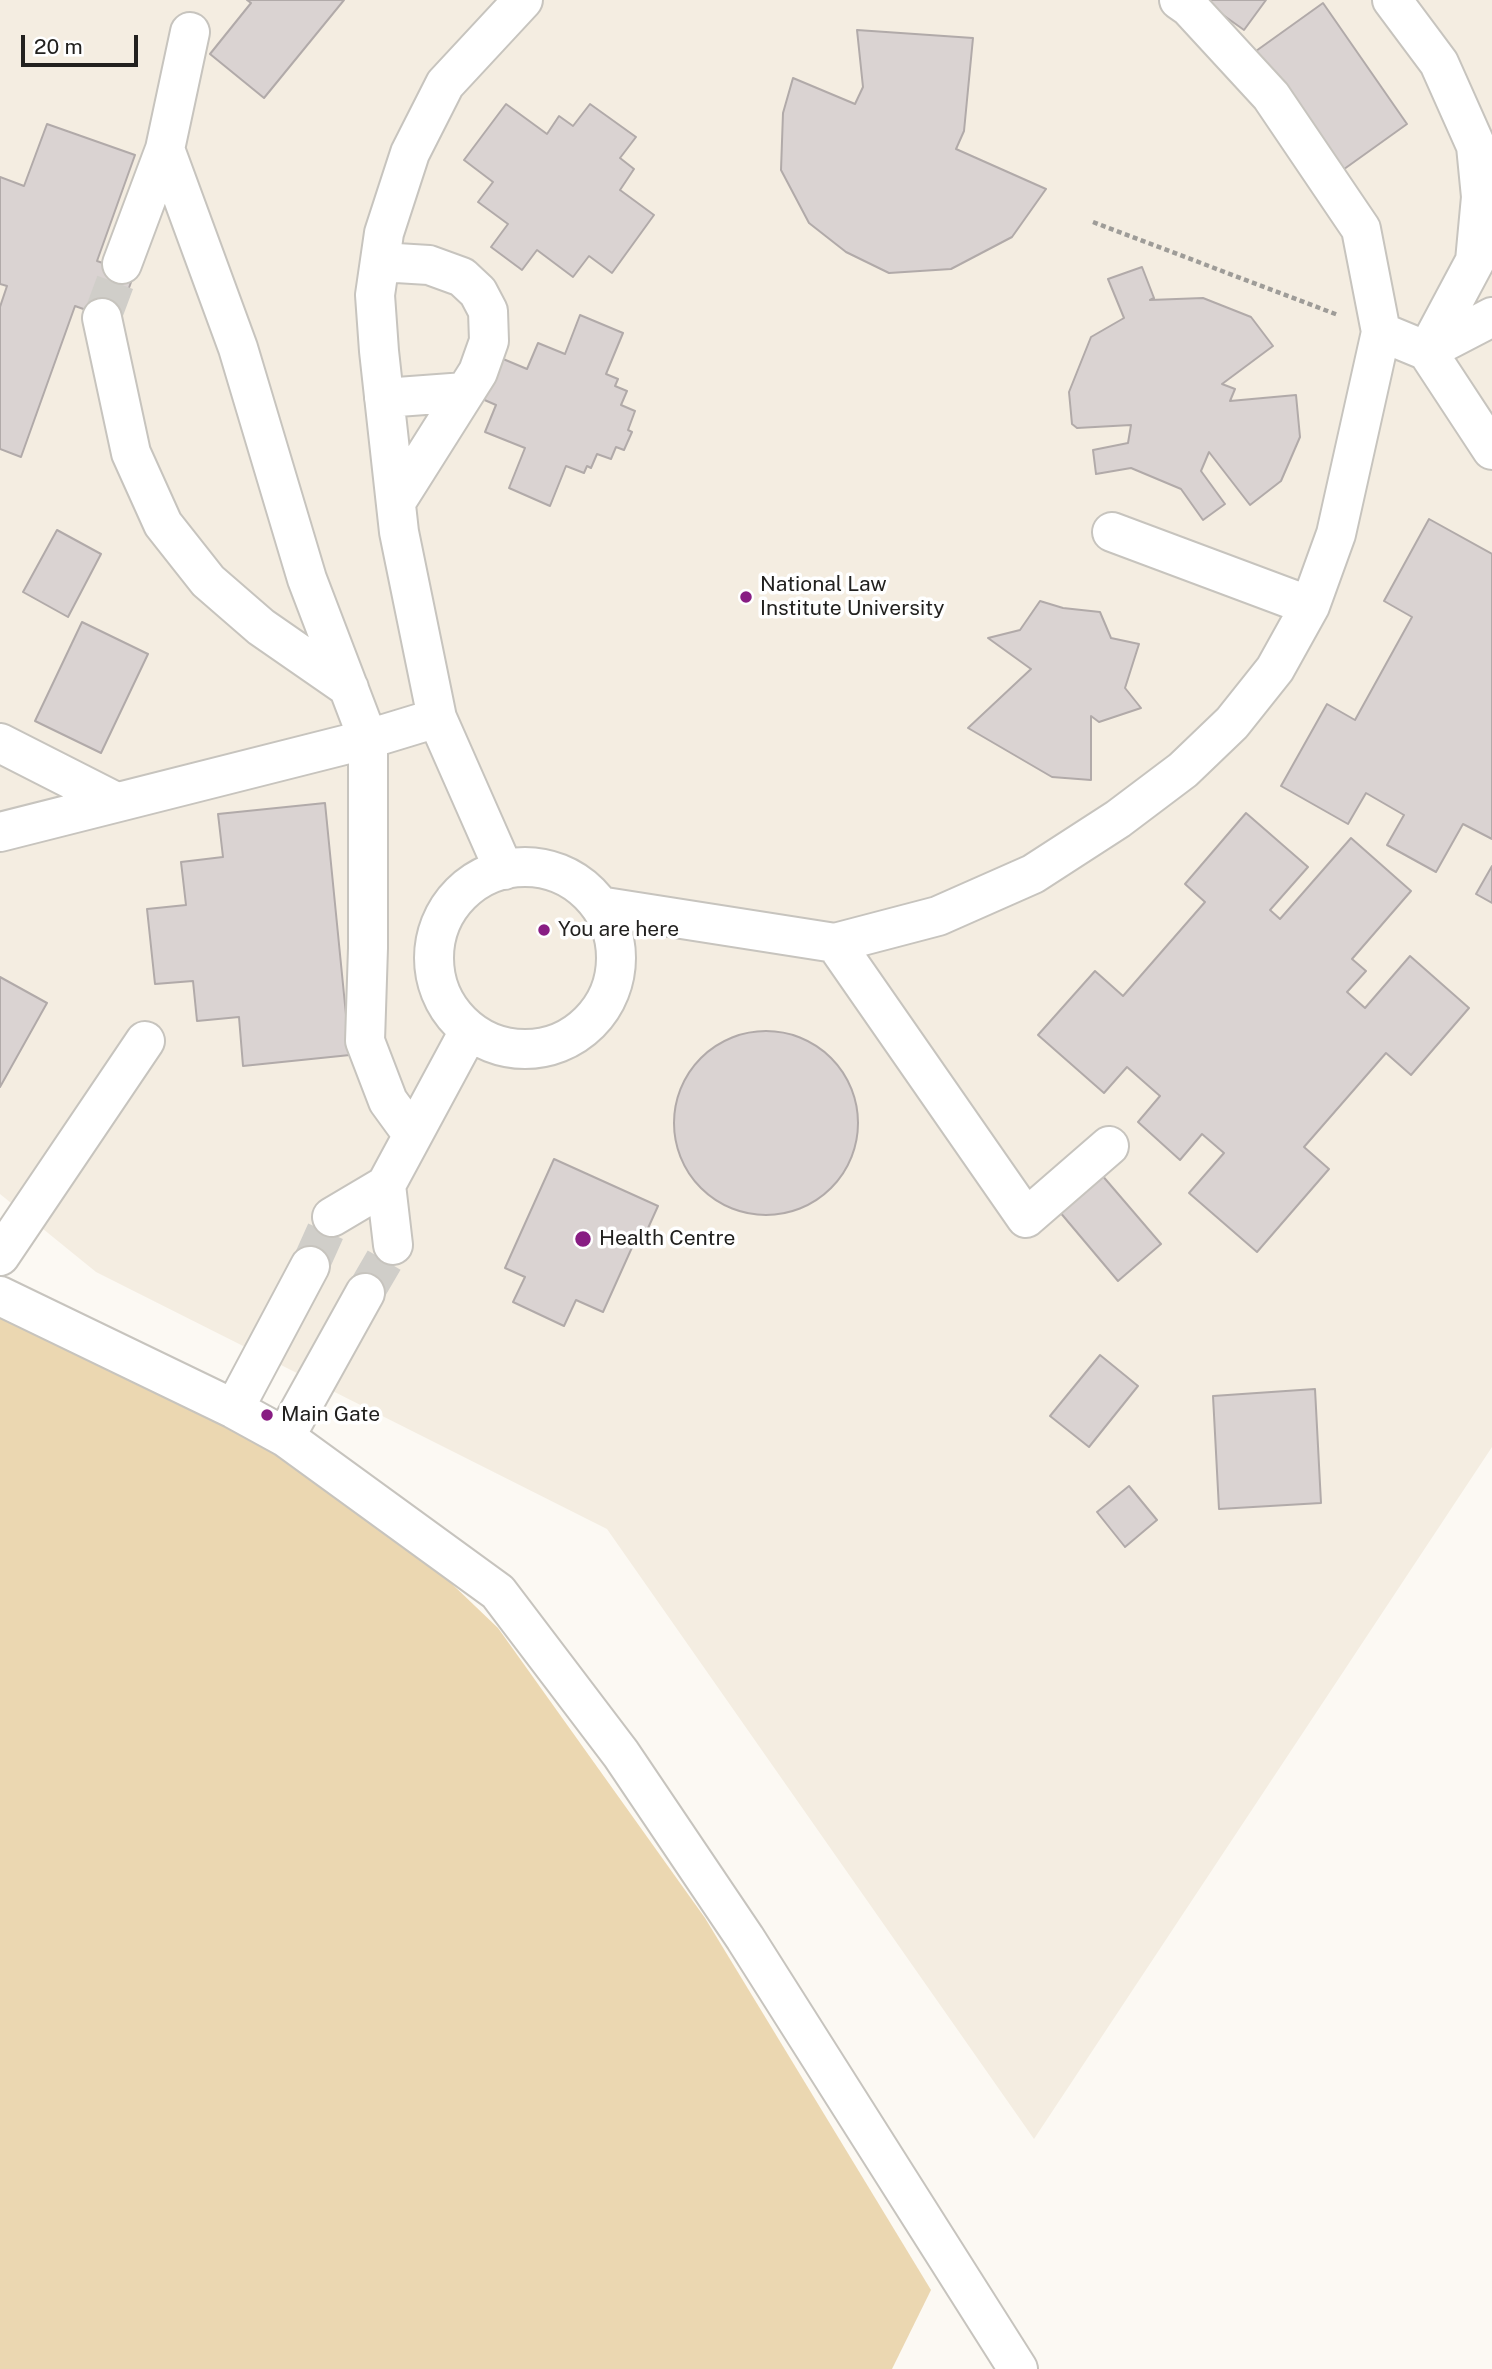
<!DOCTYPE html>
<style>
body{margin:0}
#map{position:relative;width:1492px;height:2369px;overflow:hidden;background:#fcf9f3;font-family:"Public Sans",sans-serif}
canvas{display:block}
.scale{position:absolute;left:21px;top:35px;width:117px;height:32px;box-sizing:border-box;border:4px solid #22211f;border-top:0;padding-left:9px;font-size:21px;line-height:24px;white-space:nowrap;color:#22211f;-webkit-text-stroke:5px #fff;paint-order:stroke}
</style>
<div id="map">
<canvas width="1492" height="2369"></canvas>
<div class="scale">20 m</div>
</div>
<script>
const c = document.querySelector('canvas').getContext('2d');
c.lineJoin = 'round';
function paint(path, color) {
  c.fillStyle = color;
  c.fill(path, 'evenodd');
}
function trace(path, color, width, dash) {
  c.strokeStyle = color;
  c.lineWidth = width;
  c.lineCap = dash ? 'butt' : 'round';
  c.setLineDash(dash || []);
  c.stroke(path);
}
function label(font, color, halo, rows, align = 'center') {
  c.font = font + ' "Public Sans",sans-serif';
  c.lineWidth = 7;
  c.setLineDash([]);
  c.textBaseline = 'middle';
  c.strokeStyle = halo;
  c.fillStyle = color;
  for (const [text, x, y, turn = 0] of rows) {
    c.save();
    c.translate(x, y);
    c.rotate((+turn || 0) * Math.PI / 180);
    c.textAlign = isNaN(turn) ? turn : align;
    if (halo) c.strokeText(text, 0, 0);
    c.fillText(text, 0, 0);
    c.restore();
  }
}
const built = new Path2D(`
 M0 0H1492V1447L1034 2139 607 1529 96 1272 0 1194Z`);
const green = new Path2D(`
 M0 1295 313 1451 498 1628 705 1918 931 2290 892 2369H0Z`);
const building = new Path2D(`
 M247 0H344L264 98 210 54 251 3Z
 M1202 0H1266L1244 30Z
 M1323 3 1407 124 1340 172 1256 51Z
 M857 30 973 38 964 131 956 149 1046 189 1012 237 951 269 889 273 846 252 809 223 781 170 783 113 793 78 855 104 863 87Z
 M506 104 547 134 559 116 573 126 590 104 636 137 620 158 634 169 620 190 654 215 612 273 589 256 573 277 537 250 522 270 491 247 508 224 478 202 493 182 464 160Z
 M47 124 135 155 97 261 134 274 117 321 75 306 21 457 0 449V307L7 286 0 284V177L24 186Z
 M1142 267 1154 298 1150 300 1203 298 1251 317 1273 346 1222 384 1235 389 1230 401 1296 395 1300 437 1281 481 1250 505 1209 452 1201 471 1225 504 1203 520 1181 489 1131 468 1096 474 1093 450 1128 443 1131 425 1077 428 1072 424 1069 392 1091 337 1124 318 1108 279Z
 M580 315 623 333 606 374 618 379 615 386 627 391 621 405 635 411 628 430 632 432 624 450 616 447 611 459 597 454 591 468 587 466 584 473 566 466 550 506 509 488 525 448 485 432 496 405 480 398 496 356 527 369 538 343 565 354Z
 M1429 519 1492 554V839L1463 824 1436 872 1387 845 1404 815 1366 793 1348 824 1281 786 1327 704 1355 720 1412 617 1384 601Z
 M57 530 101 554 68 617 23 592Z
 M1040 601 1063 608 1100 612 1111 638 1139 644 1125 688 1141 708 1099 722 1091 716V780L1052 777 968 728 1031 669 988 638 1020 630Z
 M82 622 148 654 101 753 35 721Z
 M325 803 350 1055 243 1066 239 1017 197 1021 193 981 155 984 147 909 186 905 181 862 223 857 218 814Z
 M1246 813 1308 867 1270 910 1280 919 1351 838 1411 891 1352 959 1366 971 1347 992 1365 1008 1410 956 1469 1008 1411 1075 1386 1053 1304 1147 1329 1169 1257 1252 1189 1193 1224 1153 1202 1134 1180 1160 1138 1122 1160 1096 1127 1067 1104 1093 1038 1035 1095 971 1123 996 1205 902 1185 884Z
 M1492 866V903L1476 894Z
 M0 977 47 1003 0 1087Z
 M674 1123a92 92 0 1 1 184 0a92 92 0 1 1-184 0Z
 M554 1159 658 1206 640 1246 634 1243 603 1312 576 1300 564 1326 513 1302 525 1277 505 1268Z
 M1101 1174 1161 1244 1118 1281 1059 1211Z
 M1100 1355 1138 1386 1089 1447 1050 1416Z
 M1315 1389 1321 1503 1219 1509 1213 1396Z
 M1129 1486 1157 1520 1125 1547 1097 1512Z`);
const minorTunnel = new Path2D(`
 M102 318 122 264
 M310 1266 332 1217
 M365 1293 393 1245`);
const path = new Path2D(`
 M1093 222 1338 315`);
const minor = new Path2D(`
 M190 32 165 149 238 348 307 579 368 739V948L365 1041 388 1101 412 1134
 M380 262 429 265 462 277 478 292 488 311 489 341 478 372 396 502
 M122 264 165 149
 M1492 317 1427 351 1492 450
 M102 318 131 453 163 524 208 581 261 627 349 688
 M1381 332 1427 351 1475 261 1481 197 1476 146 1439 63 1392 0
 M384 398 465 392
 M1112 532 1310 606
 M0 743 116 802
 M0 832 368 739 437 718
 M434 958a91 91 0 1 1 182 0a91 91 0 1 1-182 0Z
 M504 870 437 718 399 532 379 351 375 295 384 233 410 153 445 84 523 0
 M605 907 835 943 938 916 1033 874 1118 819 1183 770 1232 723 1275 669 1310 606 1336 534 1381 332 1361 229 1271 96 1189 7 1179 0
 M835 943 1026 1218 1109 1146
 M386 1185 393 1245
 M332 1217 386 1185 469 1031
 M0 1256 145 1041
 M0 1296 234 1409 285 1437 498 1592 621 1754 745 1938 1018 2369
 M234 1409 310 1266
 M285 1437 365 1293`);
const markers = [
 [746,597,7,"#881d83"],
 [544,930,7,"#881d83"],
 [583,1239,9,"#881d83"],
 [267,1415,7,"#881d83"]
];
const poiNames = [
 ["National Law",760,585],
 ["Institute University",760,609],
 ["You are here",558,930],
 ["Health Centre",599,1239],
 ["Main Gate",281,1415]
];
paint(built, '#f4ede1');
paint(green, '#ebd7b1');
paint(building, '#dad3d2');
trace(building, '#b1aaa9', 2);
trace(minorTunnel, '#d0cec9', 38, [38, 19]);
trace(minor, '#c7c4be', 42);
trace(path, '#9e9c98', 4.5, [5, 3.5]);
trace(minor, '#fff', 38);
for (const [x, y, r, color] of markers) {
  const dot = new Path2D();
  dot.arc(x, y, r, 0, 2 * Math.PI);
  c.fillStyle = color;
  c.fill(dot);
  trace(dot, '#fff', 2.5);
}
label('21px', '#22211f', '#fff', poiNames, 'left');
</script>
